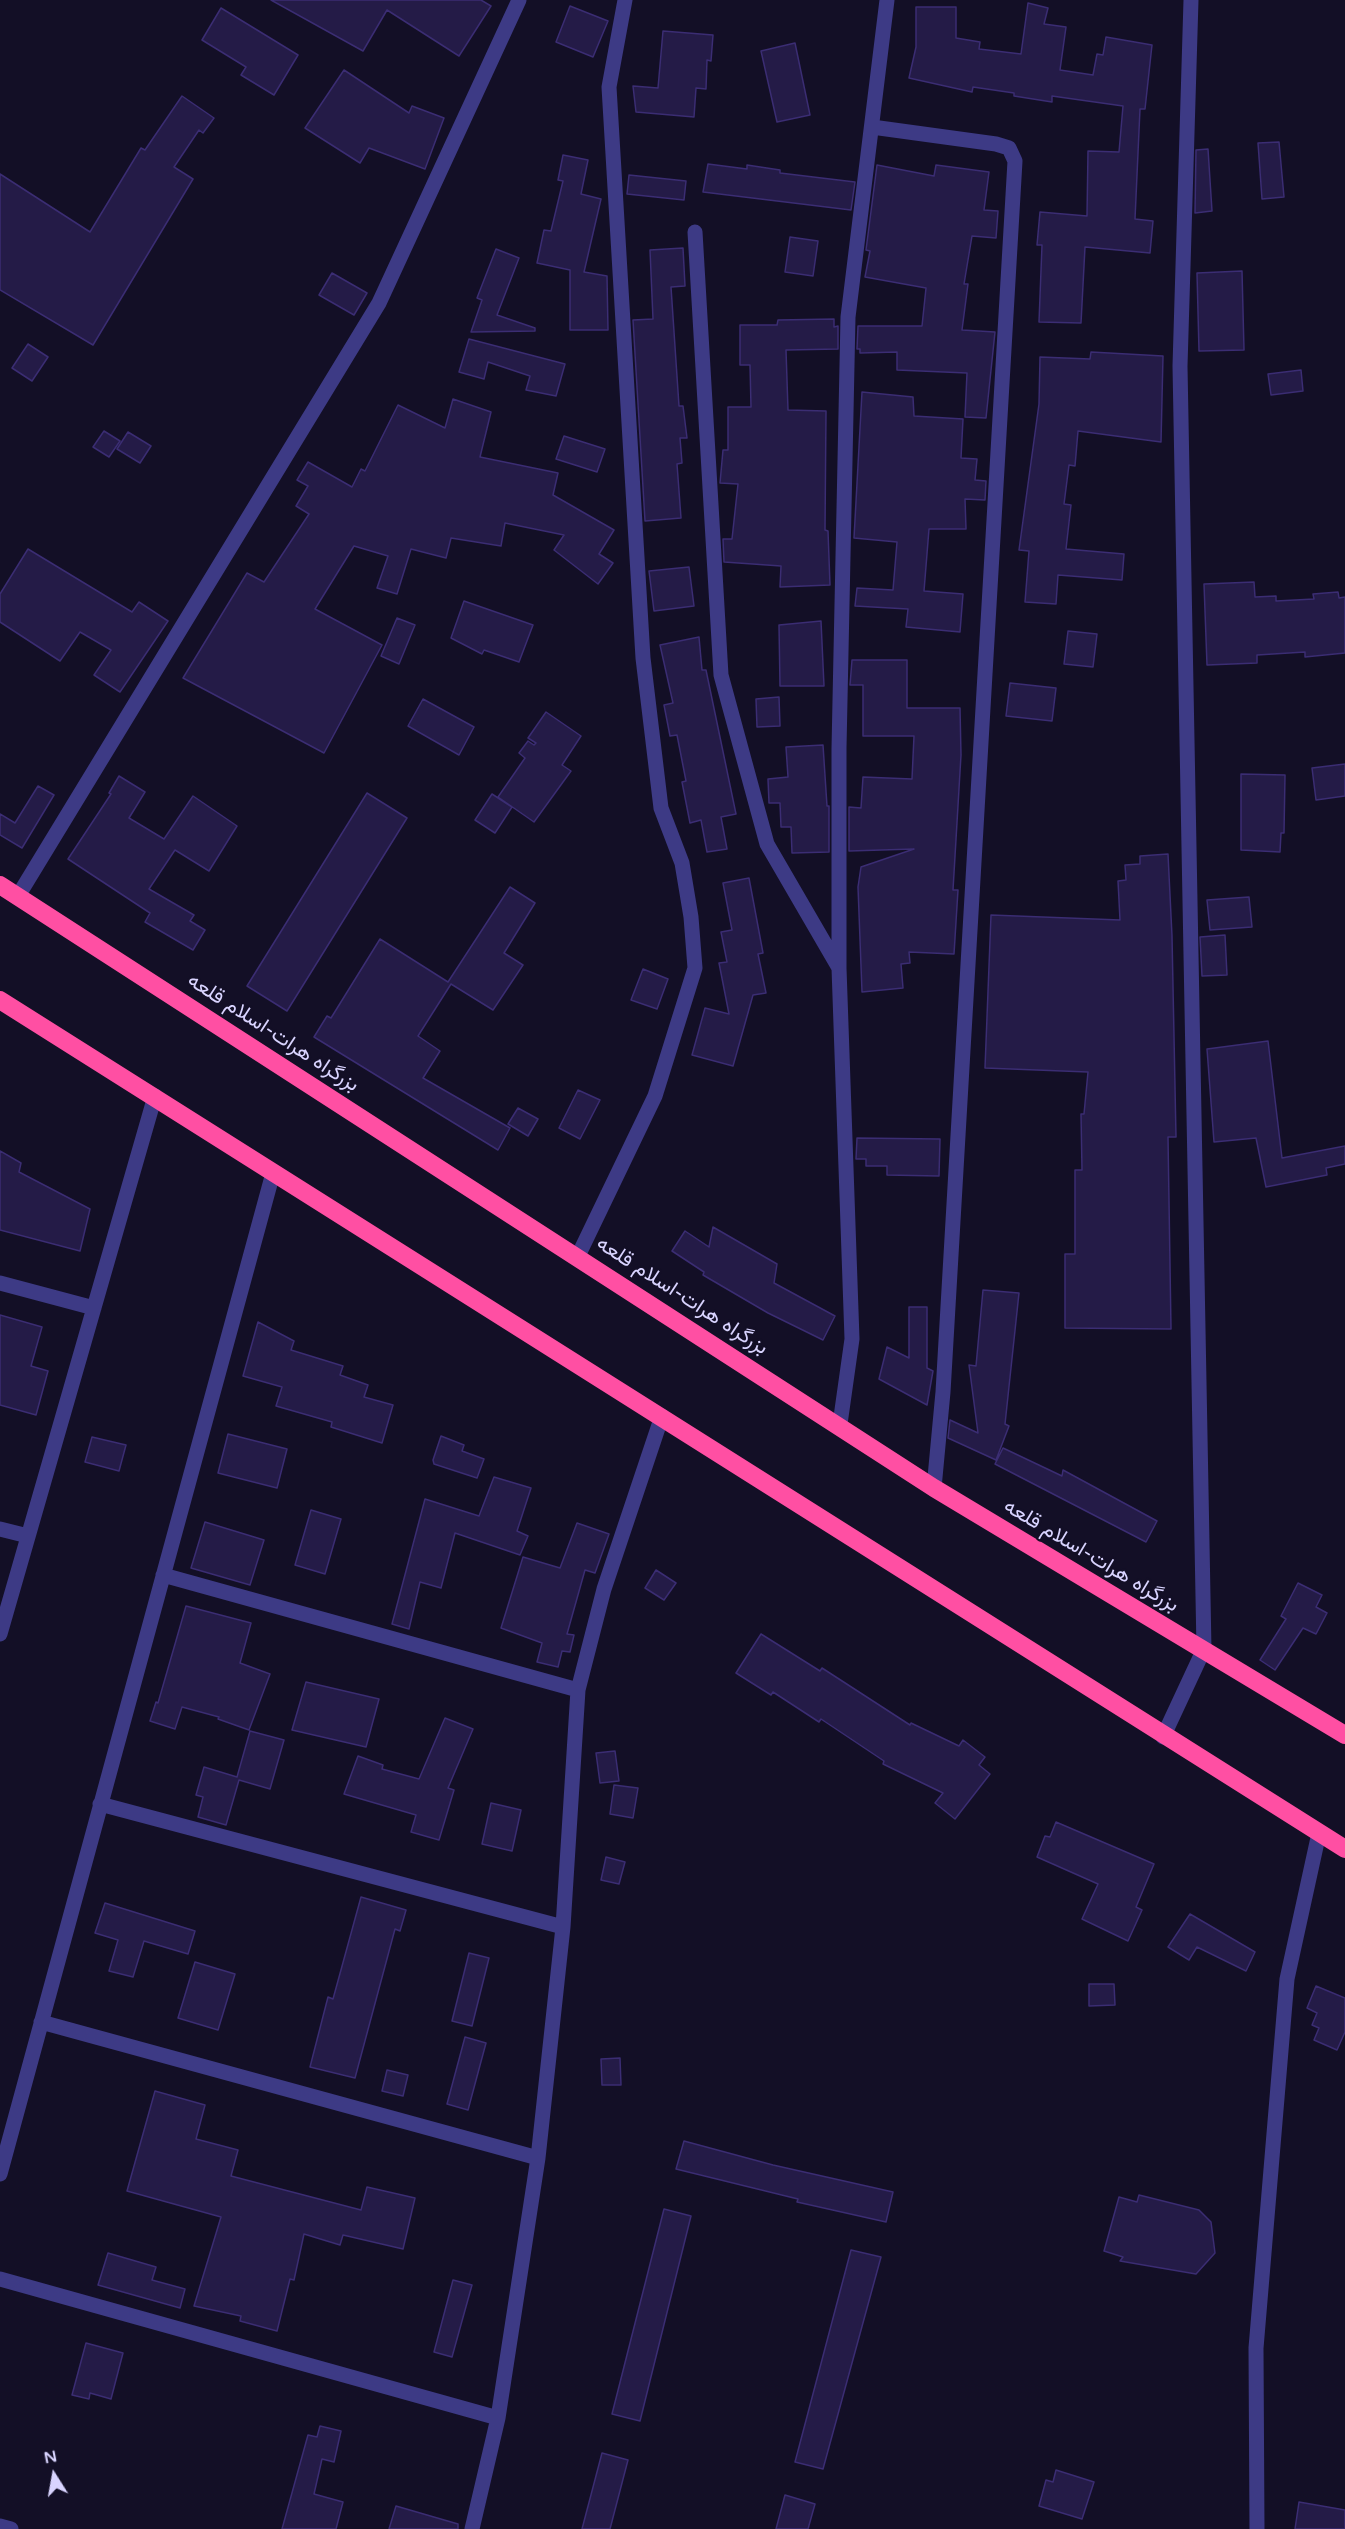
<!DOCTYPE html>
<meta charset="utf-8">
<style>
body{margin:0}
#map{position:relative;width:1345px;height:2529px;overflow:hidden;background:#130f26;font-family:"Varela Round",sans-serif}
canvas{display:block}
.north{position:absolute;left:24px;top:2445px;width:60px;height:60px;-webkit-text-stroke:4px #130f26;paint-order:stroke;rotate:349deg;font-size:16px;font-weight:700;line-height:24px;text-align:center;color:#d9d4ff}
.north::after{content:'';display:block;margin:auto;width:21px;height:27px;background:#d9d4ff;clip-path:polygon(50% 0,100% 100%,50% 72%,0 100%)}
</style>
<div id="map">
<canvas width="1345" height="2529"></canvas>
<div class="north">N</div>
</div>
<script>
const c = document.querySelector('canvas').getContext('2d');
c.lineJoin = 'round';
function paint(path, color) {
  c.fillStyle = color;
  c.fill(path, 'evenodd');
}
function trace(path, color, width, dash) {
  c.strokeStyle = color;
  c.lineWidth = width;
  c.lineCap = dash ? 'butt' : 'round';
  c.setLineDash(dash || []);
  c.stroke(path);
}
function label(font, color, halo, rows, align = 'center') {
  c.font = font + ' "Varela Round",Vazirmatn,sans-serif';
  c.lineWidth = 4.5;
  c.setLineDash([]);
  c.textBaseline = 'middle';
  c.strokeStyle = halo;
  c.fillStyle = color;
  for (const [text, x, y, turn = 0] of rows) {
    c.save();
    c.translate(x, y);
    c.rotate((+turn || 0) * Math.PI / 180);
    c.textAlign = isNaN(turn) ? turn : align;
    if (halo) c.strokeText(text, 0, 0);
    c.fillText(text, 0, 0);
    c.restore();
  }
}
const building = new Path2D(`
 M271 0H481L491 6 459 56 387 10 363 51Z
 M1028 3 1048 8 1044 24 1066 27 1060 70 1093 75 1097 54 1103 55 1106 37 1152 45 1145 109H1140L1135 219 1153 221 1150 253 1085 247 1081 323 1039 322 1042 245H1037L1040 212 1087 216 1088 151 1119 152 1123 106 1052 96V102L1014 96V93L973 87 972 92 909 78 916 47V7H956V38L980 42 979 49 1021 54Z
 M570 6 608 21 593 57 556 42Z
 M221 8 298 55 274 95 241 75 246 67 202 40Z
 M663 31 713 35 711 61 707 60 706 89 696 88 694 117 636 112 633 86 658 88Z
 M795 43 810 115 777 122 761 51Z
 M344 70 409 113 412 106 444 118 425 169 369 148 360 163 305 128Z
 M182 96 214 118 203 133 199 130 174 167 193 179 93 345 0 290V174L90 232 141 148 145 150Z
 M1279 142 1284 197 1262 199 1258 143Z
 M1208 149 1212 211 1195 213 1196 150Z
 M563 155 588 160 581 194 601 199 584 272 607 276 608 330H570V270L537 263 544 230 551 231 563 181 558 180Z
 M708 164 747 169V165L780 170V173L855 182 851 210 703 192Z
 M877 165 934 176 936 165 989 172 984 210 998 211 996 238 972 236 964 284H968L962 330 995 332 986 418 965 417 967 373 897 370V352L860 353V349H857L858 326H922L926 288 865 277 870 251 866 250Z
 M629 175 686 181 684 200 627 194Z
 M790 237 818 241 813 276 785 272Z
 M683 248 685 286 671 287 679 406H683L687 438H680L682 463 677 464 681 518 645 521 633 320 653 319 650 250Z
 M496 249 519 258 497 315 535 328V331L471 332 482 300 477 298Z
 M1242 271 1244 350 1199 351 1197 273Z
 M332 273 367 293 354 315 319 295Z
 M834 319V327L838 326V349L786 350 788 410 826 411 825 530 828 531 830 585 780 587 781 566 724 562 723 539H732L738 484 720 483 723 450H728V407H751L750 365H740V325H777L778 320Z
 M469 339 565 364 556 396 526 390 530 376 488 362 484 379 459 372Z
 M28 344 48 357 32 381 12 368Z
 M1091 352 1163 356 1161 442 1078 431 1075 466 1069 465 1064 504 1071 505 1066 549 1124 554 1122 580 1058 575 1056 604 1025 602 1029 551 1019 550 1039 404 1040 357 1090 359Z
 M1301 370 1303 391 1271 395 1268 374Z
 M862 392 913 397 914 416 963 419 961 458 977 459 975 480 986 481 985 500 965 499 966 529H929L924 591 963 594 960 632 906 627 908 609 855 606 857 588 893 590 897 542 854 538Z
 M453 399 491 412 480 457 558 473 553 495 614 530 599 554 613 563 598 584 554 550 564 535 505 523 501 546 451 538 446 558 411 549 397 594 377 588 388 556 354 546 315 609 382 645 324 753 183 678 247 573 264 582 309 514 296 506 308 486 297 480 308 462 352 487 361 469 365 471 398 405 445 428Z
 M104 431 120 441 109 457 93 447Z
 M128 432 151 446 140 463 117 449Z
 M564 436 605 449 597 472 556 459Z
 M28 549 132 612 139 602 168 621 120 692 94 675 111 650 80 632 60 661 0 622V594Z
 M689 567 694 606 654 611 649 571Z
 M1254 582 1255 597 1276 596V601L1314 599 1313 594 1338 592 1339 598 1345 597V653L1305 657V652L1257 655V663L1207 665 1204 584Z
 M464 601 533 625 519 662 484 650 482 654 451 638Z
 M397 618 415 625 399 664 381 656Z
 M821 621 824 686H780L779 625Z
 M1068 631 1097 634 1093 667 1064 664Z
 M699 637 702 670H706L736 814 721 817 727 849 707 852 701 820 690 823 682 782 686 781 677 735 670 736 664 705 673 703 660 645Z
 M852 660H907V708H960L961 755 953 890H958L954 954 909 952 910 963 901 964 903 988 862 992 858 887 861 867 914 849 849 851V807L861 808 863 777 912 779 914 736H863V685H850Z
 M1010 683 1056 688 1052 721 1006 716Z
 M779 697 780 726 757 727 756 699Z
 M423 699 474 727 459 755 408 726Z
 M546 712 581 736 562 765 571 771 534 822 498 797 525 758 519 753 528 741 534 745 536 743 528 738Z
 M823 745 827 806H829V852L792 853 791 827H781L780 803H769L768 779 788 777 786 747Z
 M1345 764V796L1316 800 1312 768Z
 M1241 774 1285 775 1284 833H1281L1280 852 1241 850Z
 M119 776 145 792 129 818 164 839 193 796 237 826 209 871 175 850 149 889 194 915 190 921 205 930 193 950 145 922 150 913 68 859 111 794 109 793Z
 M38 786 54 795 22 848 0 835V814L15 823Z
 M367 793 407 818 287 1011 247 986Z
 M492 794 512 807 495 833 475 820Z
 M1168 854 1172 936 1176 1137H1168L1171 1329 1065 1328V1254H1075V1170H1082L1081 1114H1084L1088 1072 985 1068 991 915 1120 920 1118 881 1126 880 1125 865 1140 864V856Z
 M749 878 763 953 758 954 766 993 753 995 733 1066 692 1055 705 1008 729 1014 719 963 727 962 721 932 732 930 723 883Z
 M510 887 535 903 504 953 523 965 493 1010 451 984 418 1036 440 1051 423 1078 510 1128 498 1150 314 1037 327 1016 331 1018 380 939 448 982Z
 M1249 897 1252 927 1210 930 1207 900Z
 M1225 935 1227 975 1202 976 1200 937Z
 M643 969 668 979 657 1009 631 1000Z
 M1268 1041 1282 1158 1345 1146V1164L1326 1168 1327 1175 1266 1187 1256 1138 1214 1142 1207 1049Z
 M578 1090 600 1100 580 1139 559 1128Z
 M518 1108 538 1119 528 1136 508 1124Z
 M857 1138 940 1139 939 1176 887 1175V1166H866V1159H856Z
 M0 1151 21 1163 19 1172 90 1209 80 1251 0 1230Z
 M713 1227 777 1264 774 1283 835 1316 823 1340 768 1313 703 1275 704 1272 672 1251 685 1231 709 1247Z
 M983 1290 1019 1293 1005 1424 1009 1426 996 1460 948 1438 950 1420 978 1433 969 1365 976 1366Z
 M909 1307H927V1368L933 1371 927 1405 879 1379 887 1347 909 1358Z
 M0 1315 42 1327 31 1366 48 1371 36 1415 0 1405Z
 M258 1322 294 1341 291 1350 343 1366 340 1375 368 1385 364 1397 393 1405 382 1443 331 1427 332 1422 276 1406 282 1387 243 1376Z
 M228 1434 287 1449 277 1488 218 1473Z
 M441 1436 464 1445 462 1451 484 1459 477 1478 434 1464 433 1460Z
 M92 1437 126 1445 119 1471 85 1462Z
 M1003 1448 1062 1476 1063 1470 1157 1521 1146 1542 995 1464Z
 M494 1477 531 1488 517 1531 528 1536 520 1555 455 1533 441 1588 420 1582 409 1629 392 1624 425 1499 479 1516Z
 M311 1510 341 1519 325 1574 295 1565Z
 M205 1522 264 1540 250 1585 191 1568Z
 M577 1523 609 1534 595 1573 585 1570 567 1634 574 1635 570 1652 562 1651 558 1667 537 1662 542 1643 501 1628 523 1557 560 1568Z
 M656 1570 676 1583 664 1600 645 1588Z
 M1298 1583 1322 1595 1316 1607 1327 1613 1316 1634 1303 1628 1275 1670 1260 1660 1286 1619 1281 1616Z
 M186 1606 251 1623 240 1663 270 1674 249 1730 218 1719 219 1717 182 1707 175 1729 150 1721 156 1702 158 1703Z
 M761 1634 820 1671 822 1668 910 1725 911 1723 959 1746 963 1740 985 1757 979 1765 990 1774 955 1819 935 1803 943 1793 883 1764 884 1761 821 1719 819 1722 773 1692 771 1695 736 1673Z
 M306 1682 379 1699 366 1747 292 1730Z
 M445 1718 473 1729 448 1788 454 1790 439 1840 411 1832 416 1815 344 1794 358 1756 383 1765 382 1769 419 1779Z
 M250 1731 284 1740 270 1789 239 1780 226 1825 198 1817 203 1797 196 1795 204 1767 237 1777Z
 M615 1751 619 1781 600 1783 596 1753Z
 M614 1785 638 1788 633 1818 610 1814Z
 M491 1803 521 1810 512 1851 482 1844Z
 M1056 1822 1154 1864 1136 1907 1142 1910 1128 1941 1082 1919 1098 1884 1037 1857 1045 1836 1050 1837Z
 M606 1857 625 1862 619 1884 601 1880Z
 M361 1897 406 1910 400 1931 395 1929 355 2078 310 2067 328 1997 333 1999Z
 M105 1903 195 1931 188 1954 144 1941 133 1977 109 1971 118 1940 95 1933Z
 M1190 1914 1255 1952 1246 1971 1197 1947 1189 1960 1168 1947Z
 M469 1953 489 1958 472 2026 452 2021Z
 M195 1962 235 1974 218 2030 178 2018Z
 M1089 1984H1114L1115 2005 1089 2006Z
 M1316 1986 1345 1998V2032L1337 2050 1314 2040 1319 2028 1312 2025 1317 2013 1307 2008Z
 M465 2037 486 2043 468 2110 447 2104Z
 M620 2058 621 2085H602L601 2059Z
 M387 2070 408 2075 403 2096 382 2091Z
 M155 2091 205 2105 196 2139 238 2150 231 2176 361 2210 367 2187 415 2198 403 2249 343 2235 340 2245 304 2234 294 2280 290 2279 277 2331 240 2321 241 2316 194 2306 221 2217 127 2191Z
 M684 2141 773 2165 893 2192 886 2222 797 2202 798 2199 676 2169Z
 M1139 2195 1199 2210 1211 2222 1215 2253 1196 2274 1120 2261 1123 2257 1104 2251 1119 2197 1137 2202Z
 M664 2209 691 2216 640 2421 612 2414Z
 M851 2250 881 2257 823 2469 795 2462Z
 M108 2253 156 2267 152 2280 185 2289 180 2308 98 2285Z
 M453 2280 472 2285 452 2357 434 2352Z
 M86 2343 123 2353 111 2399 90 2393 89 2399 72 2395Z
 M320 2426 341 2431 334 2462 322 2459 314 2494 343 2502 336 2529H282L308 2435 317 2437Z
 M602 2453 628 2460 610 2529H582Z
 M1056 2470 1094 2482 1082 2519 1039 2506 1046 2480 1053 2482Z
 M785 2495 815 2504 808 2529H776Z
 M1299 2502 1345 2510V2529H1295Z
 M396 2506 458 2524V2529H389Z`);
const street = new Path2D(`
 M872 127 996 144 1009 148 1015 161 943 1392 934 1488
 M695 232 721 675 767 844 839 968
 M18 896 379 303 519 0
 M578 1256 655 1096 695 968 691 917 682 863 661 808 643 658 609 87 625 0
 M0 1283 94 1308
 M840 1424 852 1339 839 968V748L848 317 887 0
 M0 1529 28 1536
 M163 1575 578 1690
 M0 1634 155 1096
 M1163 1737 1204 1649 1180 366 1191 0
 M100 1804 563 1927
 M41 2022 538 2158
 M0 2174 273 1173
 M0 2279 498 2418
 M0 2526 11 2529
 M472 2529 498 2418 538 2158 563 1927 578 1690 604 1589 662 1416
 M1257 2529 1256 2348 1287 1979 1319 1833`);
const highway = new Path2D(`
 M0 885 934 1488 1345 1735
 M0 1000 1345 1849`);
const streetNames = [
 ["بزرگراه هرات-اسلام قلعه",273,1033,33],
 ["بزرگراه هرات-اسلام قلعه",682,1296,33],
 ["بزرگراه هرات-اسلام قلعه",1091,1556,31]
];
paint(building, '#241b47');
trace(building, '#3b2d73', 1.5);
trace(street, '#3d3a85', 15);
trace(highway, '#ff4fa3', 18);
label('21px', '#d9d4ff', '#130f26', streetNames);
</script>
